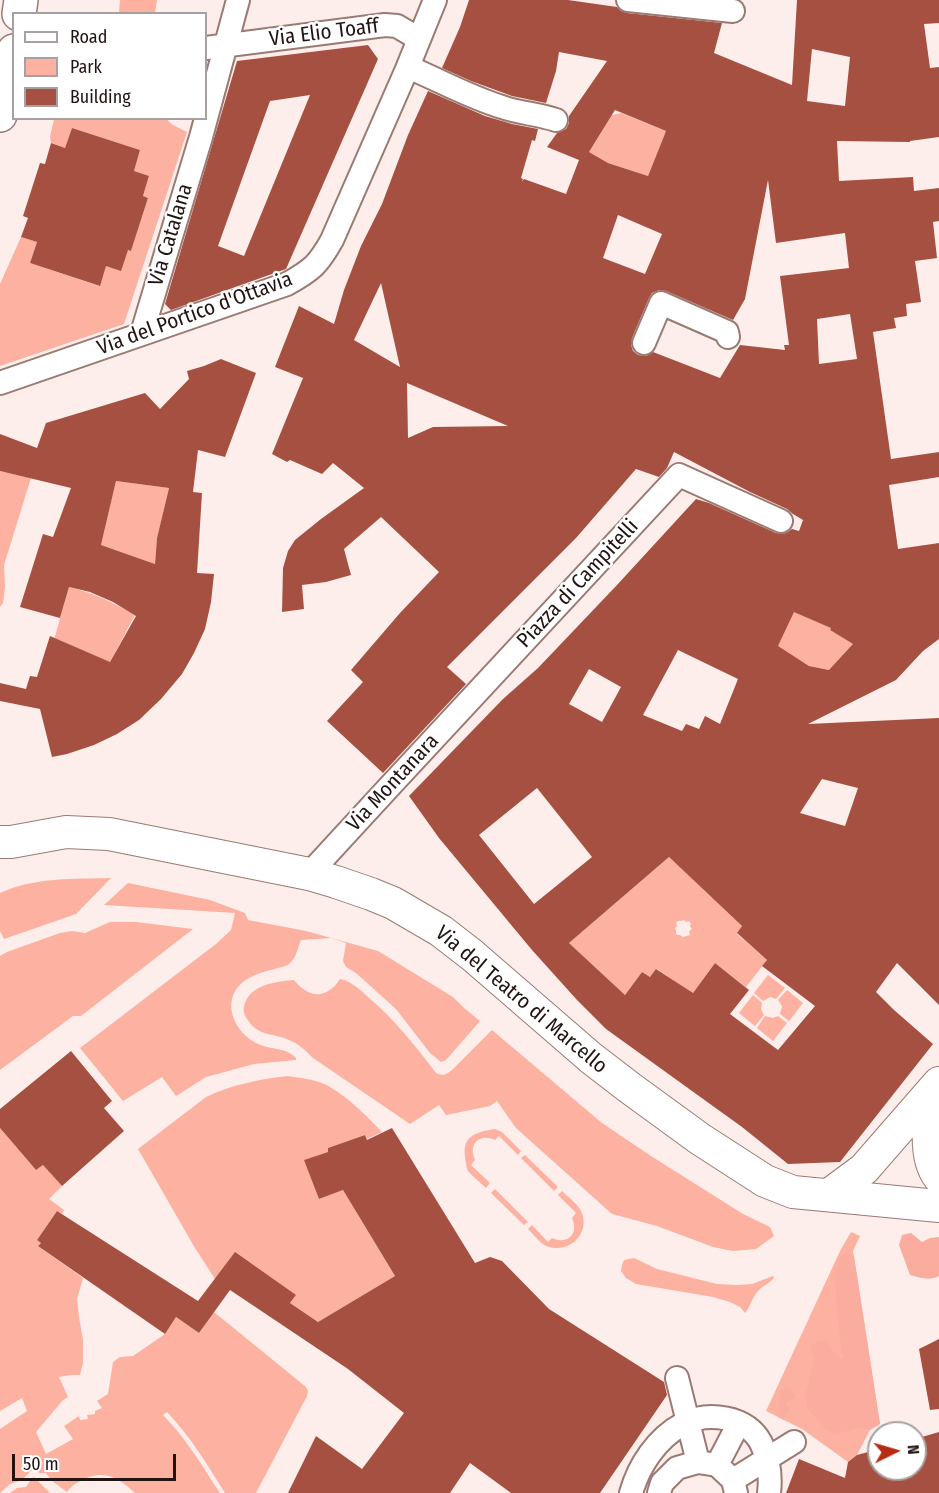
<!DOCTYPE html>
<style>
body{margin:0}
#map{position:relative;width:939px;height:1493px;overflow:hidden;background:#fdeeeb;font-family:"Fira Sans Condensed",sans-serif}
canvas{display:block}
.legend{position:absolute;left:12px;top:12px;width:195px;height:108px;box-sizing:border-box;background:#fff;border:2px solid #a6a1a0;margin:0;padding:8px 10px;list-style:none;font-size:18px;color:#211412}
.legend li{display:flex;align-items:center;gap:12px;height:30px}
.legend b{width:30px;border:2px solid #a6a1a0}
.north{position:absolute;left:867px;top:1421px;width:60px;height:60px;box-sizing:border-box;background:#fff;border:2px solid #a6a1a0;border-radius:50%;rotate:85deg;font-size:16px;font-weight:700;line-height:24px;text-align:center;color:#211412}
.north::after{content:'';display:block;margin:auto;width:21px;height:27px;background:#b72b15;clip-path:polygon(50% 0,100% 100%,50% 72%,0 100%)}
.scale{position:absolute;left:12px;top:1454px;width:164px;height:27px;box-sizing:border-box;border:3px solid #211412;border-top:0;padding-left:8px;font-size:18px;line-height:21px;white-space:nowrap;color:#211412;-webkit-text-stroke:4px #fff;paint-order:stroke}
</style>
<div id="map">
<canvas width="939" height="1493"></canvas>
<ul class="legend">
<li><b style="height:8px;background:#fff"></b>Road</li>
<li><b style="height:16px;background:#fdb1a1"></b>Park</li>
<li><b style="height:16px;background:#a65041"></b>Building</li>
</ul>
<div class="north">N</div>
<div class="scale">50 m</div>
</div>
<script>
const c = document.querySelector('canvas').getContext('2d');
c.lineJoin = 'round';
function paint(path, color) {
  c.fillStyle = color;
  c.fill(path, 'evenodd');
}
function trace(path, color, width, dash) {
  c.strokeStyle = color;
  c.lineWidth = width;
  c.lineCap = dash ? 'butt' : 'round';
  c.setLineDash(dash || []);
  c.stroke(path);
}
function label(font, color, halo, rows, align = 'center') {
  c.font = font + ' "Fira Sans Condensed",sans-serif';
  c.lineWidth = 5;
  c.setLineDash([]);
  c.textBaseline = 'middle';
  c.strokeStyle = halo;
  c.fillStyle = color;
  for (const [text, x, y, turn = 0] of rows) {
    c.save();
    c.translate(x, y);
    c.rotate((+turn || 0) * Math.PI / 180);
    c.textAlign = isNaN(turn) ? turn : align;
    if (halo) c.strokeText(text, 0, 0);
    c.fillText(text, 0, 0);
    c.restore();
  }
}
const green = new Path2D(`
 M120 0H157L155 13H119Z
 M621 113 666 131 648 176 608 163 589 152 612 115Z
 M54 119H166L173 125 187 132 124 324 0 366V284L21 237 37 242 30 263 99 286 106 266 128 250 131 251 148 198 143 196 149 177 134 171 140 150 72 128 65 148 51 143 50 137Z
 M0 471 31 478 4 565 5 587 3 603 0 607Z
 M116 481 169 488 157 538 155 564 101 545Z
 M69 587C94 593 114 603 135 615L110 662 54 640Z
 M787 608 837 616 830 630 853 644 839 672 809 666 795 657 781 681 771 661 790 620 758 611Z
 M669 857 742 926 737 934 767 960 746 987 715 963 687 1001 683 987 657 969 650 977 642 972 625 995 569 943ZM684 920 686 922 688 921 691 923 690 926 692 929 689 931 690 935 683 937 680 935H678L676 934V931L675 928 677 926 676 923 678 921H681Z
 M111 878 76 914 4 939 0 931V893C35 877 74 879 111 878Z
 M128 883 210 900 245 913 248 920 306 931 378 951 453 997 464 1008 480 1021 446 1060 441 1062 430 1053 396 1009 356 973 346 967 343 961 346 943 331 938 301 940C298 947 296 959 289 964 285 967 280 967 275 969 258 973 237 979 232 999 228 1017 241 1036 258 1044 271 1050 286 1047 296 1058V1060L254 1064 206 1077 176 1096 162 1077 123 1101 80 1048 216 944 231 930 235 913 104 905Z
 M110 922H136L193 929 81 1016H73L0 1070V956L7 952 60 933 72 931 85 933Z
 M768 975 785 988 776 999 770 997 763 1001 754 993Z
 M340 979C351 981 359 989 367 996 395 1020 414 1044 436 1073 443 1076 446 1075 452 1070L492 1030 602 1123 651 1156 743 1214 770 1227 774 1236 756 1249 733 1251 713 1247 657 1226 612 1214 516 1128 497 1101 490 1106 446 1115 439 1105 410 1124 313 1058C306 1051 300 1045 291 1041 274 1032 259 1038 247 1019 242 1012 243 1005 248 997 257 984 279 981 294 980 309 999 327 999 340 979Z
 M787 990 803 1003 789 1021 780 1014 782 1006 778 1000Z
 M753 995 762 1003 761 1009 764 1015 755 1026 739 1013Z
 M765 1016 773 1018 778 1016 787 1023 773 1041 757 1028Z
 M288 1076C300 1078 313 1079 324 1084 344 1093 367 1116 382 1132L367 1139 365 1135 328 1148V1152L305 1160 319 1199 343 1190 395 1276 318 1322 290 1303 296 1295 215 1279 195 1248 138 1149 206 1097C231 1085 260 1079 288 1076Z
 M0 1128 36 1170 43 1165 62 1186 49 1199 64 1210 62 1214 57 1211 37 1240 41 1243 38 1246 83 1278 77 1299 79 1317 83 1340V1363L80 1375H71L59 1377 68 1397 63 1400 36 1432 46 1454 73 1439 64 1426 79 1416 80 1420 88 1419 87 1415 95 1414V1411L102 1408 97 1401 108 1394 113 1362 120 1357 133 1356 165 1334 176 1317 199 1333 214 1312 306 1387 308 1391 307 1396 256 1493H225C207 1464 190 1436 167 1412L163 1415C188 1441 201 1464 220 1493H135C119 1478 104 1469 82 1480 75 1484 71 1486 67 1492L51 1480 46 1473H40L32 1470 22 1480 10 1484 0 1493V1429L27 1411 22 1398 0 1411Z
 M495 1129 502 1132 521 1151 518 1155 499 1136 495 1140C479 1133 468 1144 475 1160L471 1165 490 1183 486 1188C480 1182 473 1177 468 1171 466 1167 466 1162 465 1157 462 1135 477 1132 495 1129Z
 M525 1155 558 1187 554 1191 521 1158Z
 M495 1189 528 1222 524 1225 491 1193Z
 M562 1191C568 1197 578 1204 581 1211 591 1232 571 1253 549 1247 541 1245 534 1235 528 1229L532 1225 548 1242 552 1238C568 1245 579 1234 572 1218L576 1213 558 1195Z
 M851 1232 860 1236 853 1251 880 1424 870 1430 857 1455 848 1462 802 1429 766 1411 840 1251Z
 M634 1258 657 1269 717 1284 737 1285 752 1284 773 1276 774 1278C769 1284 762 1286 758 1291 752 1298 750 1307 745 1313L740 1307 730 1302 713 1297 636 1284 626 1278 621 1271 622 1265 624 1260Z
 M34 1477 50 1493H10L17 1488 26 1487 32 1478Z`);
const forest = new Path2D(`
 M911 1233 922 1242 930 1238 939 1237V1276C930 1281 920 1278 910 1275L899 1245 902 1235Z
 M845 1254 854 1256 880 1424 870 1430 856 1427 850 1431 833 1433 826 1429 808 1409 805 1397 815 1359 812 1352 811 1345 816 1342 825 1340C832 1346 833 1356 842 1359L843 1356 841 1349 835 1285 832 1276 839 1258Z
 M785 1387 790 1388 795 1397 792 1400 786 1401V1404L789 1407V1411L785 1412 784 1420 778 1417 781 1391Z`);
const building = new Path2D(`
 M469 0H568L617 7 621 11 627 13 722 23 714 53 792 85 797 0H939V23L924 24 930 68 939 67V137L910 141V142L837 141 839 181 913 177 914 191 939 188V221L933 222 937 258 915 261 921 302 906 304 907 316 894 318 896 328 873 332 891 459 939 452V477L889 485 898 549 939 543V639L923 651 896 680 808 724 939 718V1005L897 963 876 992 894 1010 933 1044 840 1162 788 1164 742 1127 606 1029 577 1000 532 950 439 838 409 796 503 699 538 668 617 585 696 499 709 503 776 533 783 534 788 532 792 529 799 531 803 520 793 514 787 509 750 492 674 452 667 468 659 477 636 469 576 538 447 667 466 684 383 773 327 721 363 682 351 670 400 613 439 572 381 517 344 549 351 575 326 582 302 585 304 609 282 612 283 568 288 551 295 540 321 519 364 488 333 463 322 474 290 460 287 462 272 454 303 378 275 367 299 306 334 324 344 290 361 246 382 204 408 135 428 91 485 116 512 124 538 129 535 141 532 140 521 178 523 179 522 182 524 179 566 194 579 160 547 147 557 133 566 129 569 123V116L607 61 559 52 556 71 546 103 512 96 471 81 442 68 460 27ZM812 49 850 57 845 106 807 101ZM615 110 666 131 648 176 608 163 589 152ZM768 180 776 243 845 233 849 268 780 276 789 345H784L785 350 740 345 720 378 653 352 646 356 638 355 633 351 631 345 632 338 649 298 652 293 659 290 666 291 733 320 745 299ZM618 215 662 234 645 274 603 258ZM381 283 400 367 354 340ZM850 314 857 359 819 364 817 319ZM407 383 508 426 433 427 408 438ZM794 612 831 628 830 630 853 644 829 670 809 666 778 646ZM678 650 738 679 720 724 705 716 699 729 686 724 682 731 643 715ZM589 669 621 687 602 722 569 704ZM822 779 858 788 845 826 800 813ZM537 788 592 857 534 904 479 835ZM669 857 742 926 737 933 767 960 762 966 815 1006 778 1050 730 1014 749 990 715 963 693 993 656 969 650 977 642 972 625 995 569 943Z
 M368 45 378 59 286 269 171 310 165 304 237 61ZM310 95 244 256 218 246 270 101Z
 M72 128 140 150 134 171 149 176 143 196 148 198 131 251 128 250 121 271 106 266 100 286 30 263 37 242 21 237 28 218 23 216 40 163 45 164 51 143 65 148Z
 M221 359 256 373 225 457 198 450 193 492 202 493 197 573 214 574 211 602 205 629 194 653 182 674 161 699 139 720 117 734 94 745 67 754 52 757 40 709 0 701V683L26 689 30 676 37 677 50 636 110 662 136 616 113 602 90 592 69 587 60 618 20 607 43 534 53 537 71 488 0 471V434L37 448 46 423 145 393 160 409 189 379 187 371 204 366ZM116 481 169 488 157 538 155 564 101 545Z
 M71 1051 112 1101 104 1108 124 1131 62 1186 43 1165 36 1170 0 1128V1109Z
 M392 1128 475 1263 490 1257 502 1261 549 1309 664 1382 667 1395 600 1493H511L470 1463 450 1493H288L316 1436 362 1469 404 1413 348 1369 230 1290 199 1333 176 1317 165 1334 38 1246 41 1243 37 1240 57 1211 198 1301 235 1252 296 1295 290 1303 318 1322 395 1276 343 1190 319 1199 304 1160 328 1152V1148L365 1135 367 1140Z
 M939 1339V1409L930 1410 919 1349Z
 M939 1432V1493H786L799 1459 845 1478 848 1462 857 1455 879 1449V1469H915V1439Z`);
const street = new Path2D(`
 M628 0 733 11
 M206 48 385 25 397 26 419 39
 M408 67C439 80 469 97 502 107 519 113 538 114 556 120
 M142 333 201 137 238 0
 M644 343 661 303 727 332 728 337
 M0 383 287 284C312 270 318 265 332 240L407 69 435 0
 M309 874 390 786 679 475 781 521
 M677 1378 698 1462
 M717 1465 739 1423
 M733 1480 794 1442
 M631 1493C639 1465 657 1438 683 1424 708 1411 747 1416 761 1443 769 1459 771 1476 769 1493
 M659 1493 662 1483 677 1468 698 1462 717 1465 733 1480 736 1493`);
const secondary = new Path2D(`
 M0 842H11L66 832 109 834 309 874 336 882 371 894 393 903 441 931 472 955 591 1058 630 1088 700 1139 765 1181 793 1192 939 1206
 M935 1088C930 1114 922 1154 939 1177
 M829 1195 864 1169 939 1083`);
const primary = new Path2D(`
 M19 14 21 0
 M0 115 14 51`);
const streetNames = [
 ["Via Elio Toaff",324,33,-7],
 ["Via Catalana",171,235,-73],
 ["Via del Portico d'Ottavia",195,314,-20],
 ["Piazza di Campitelli",578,584,-47],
 ["Via Montanara",393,783,-47],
 ["Via del Teatro di Marcello",521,1000,40]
];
paint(green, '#fdb1a1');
paint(forest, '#faad9e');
paint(building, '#a65041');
trace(street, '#9b7a73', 26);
trace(secondary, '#9b7a73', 34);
trace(primary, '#9b7a73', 36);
trace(street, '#fff', 22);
trace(secondary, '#fff', 32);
trace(primary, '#fff', 33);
label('21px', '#211412', '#fff', streetNames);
</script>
